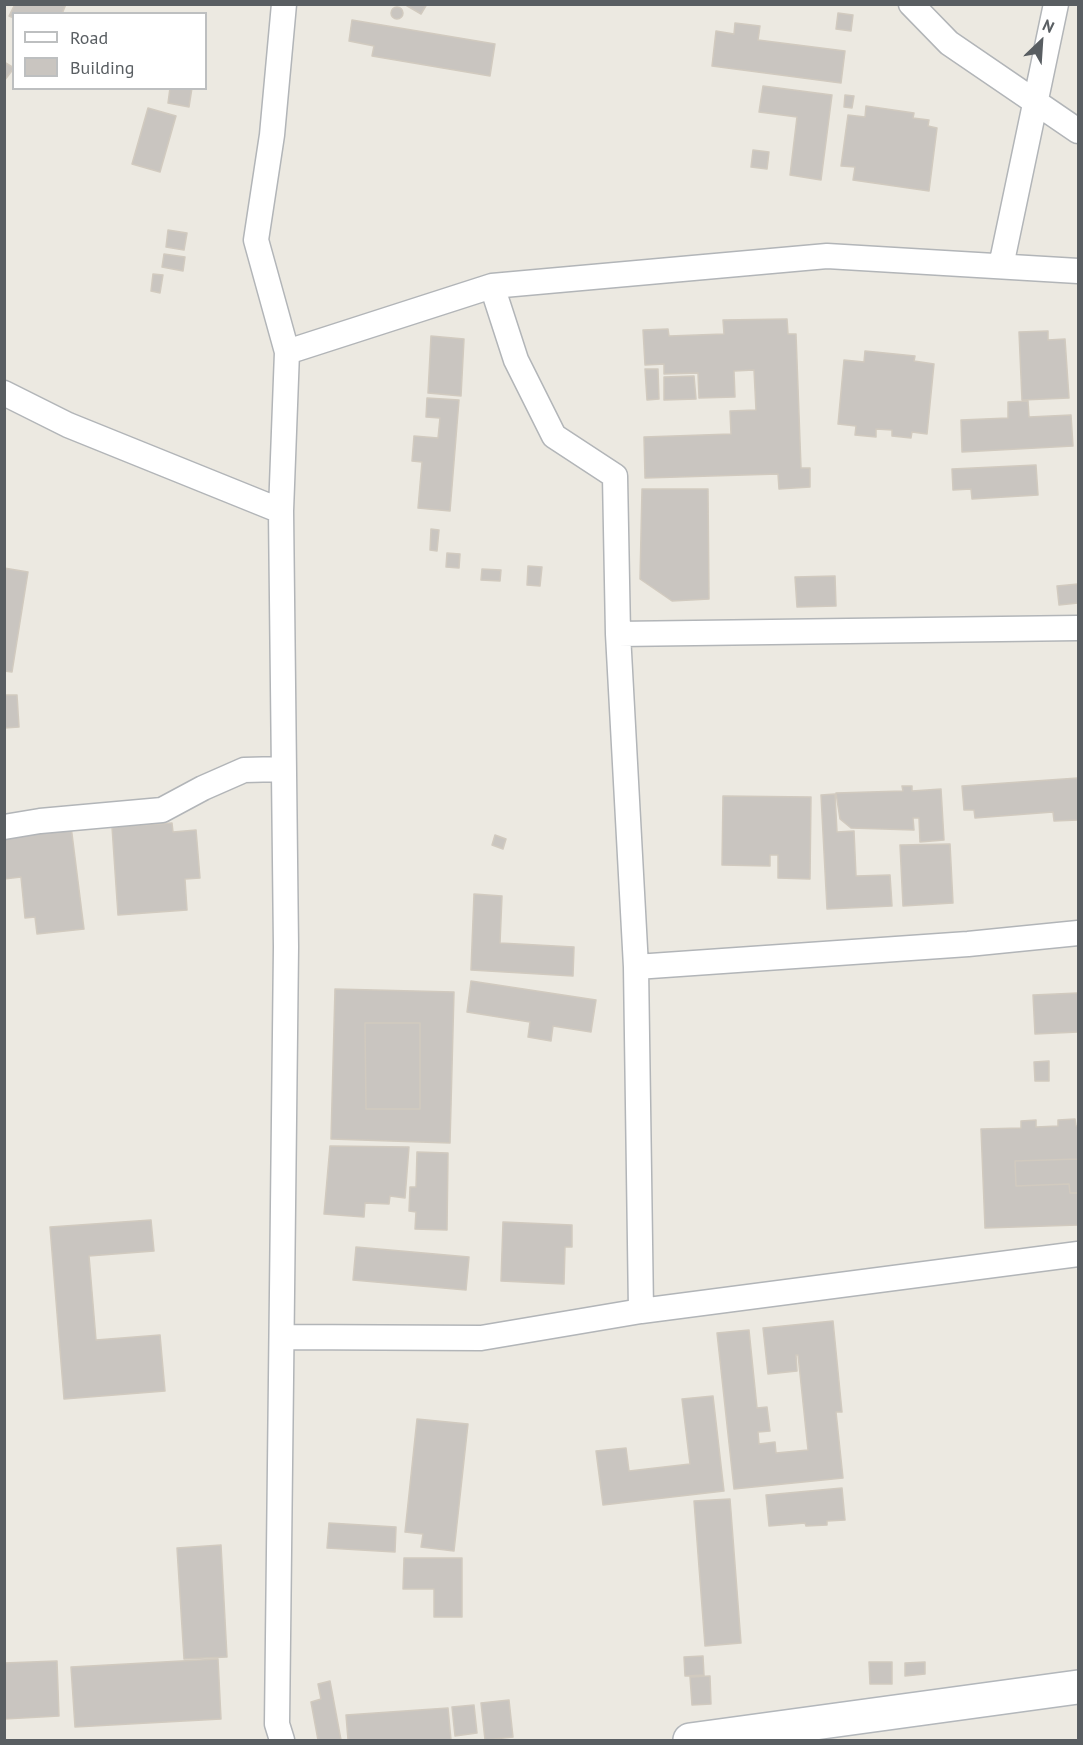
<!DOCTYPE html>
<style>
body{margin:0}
#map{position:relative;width:1083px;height:1745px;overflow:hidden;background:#ece9e1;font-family:"PT Sans",sans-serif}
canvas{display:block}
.frame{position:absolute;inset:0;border:6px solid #595e62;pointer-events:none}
.legend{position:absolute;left:12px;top:12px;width:195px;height:78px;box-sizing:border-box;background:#fff;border:2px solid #bdbfc0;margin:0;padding:8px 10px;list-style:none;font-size:18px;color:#595e62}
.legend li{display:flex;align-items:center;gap:12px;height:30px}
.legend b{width:30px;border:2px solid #bdbfc0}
.north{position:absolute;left:1011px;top:12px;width:60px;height:60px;-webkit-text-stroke:4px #fff;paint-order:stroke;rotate:25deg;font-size:16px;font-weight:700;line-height:24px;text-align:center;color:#595e62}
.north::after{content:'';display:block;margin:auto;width:21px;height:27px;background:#595e62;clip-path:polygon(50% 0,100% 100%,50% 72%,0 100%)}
</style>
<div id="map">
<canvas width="1083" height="1745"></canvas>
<div class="frame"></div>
<ul class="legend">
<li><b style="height:8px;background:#fff"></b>Road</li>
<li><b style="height:16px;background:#c9c5c0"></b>Building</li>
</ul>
<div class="north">N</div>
</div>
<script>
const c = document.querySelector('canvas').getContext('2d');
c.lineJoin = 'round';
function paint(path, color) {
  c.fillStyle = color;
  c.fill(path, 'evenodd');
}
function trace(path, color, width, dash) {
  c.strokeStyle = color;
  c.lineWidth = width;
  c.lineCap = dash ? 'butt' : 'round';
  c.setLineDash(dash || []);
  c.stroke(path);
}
const building = new Path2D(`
 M15 4H66L62 14H14V18L9 16Z
 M404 4H427L421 14Z
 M391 13a6 6 0 1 1 12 0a6 6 0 1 1-12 0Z
 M838 13 853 15 851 31 836 29Z
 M352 20 495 44 490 76 372 56 374 46 349 41Z
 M735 23 760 26 758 40 845 51 841 83 712 66 716 31 734 34Z
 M4 62 14 68 4 81Z
 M763 86 832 95 821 180 790 175 797 117 759 112Z
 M170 88H192L189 107 168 103Z
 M845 95 854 96 852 108 844 107Z
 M866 106 914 113 913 118 929 120 928 126 937 128 929 191 853 180 855 167 841 166 848 115 865 117Z
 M148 108 176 116 160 172 132 164Z
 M753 150 769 152 767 169 751 167Z
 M168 230 187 233 184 250 166 247Z
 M164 254 185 257 183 271 162 267Z
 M153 274 163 275 160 293 151 291Z
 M787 319 788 334H796L801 468H810V487L779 489 778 474 645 478 644 437 731 434 730 411 756 410 754 370 734 371 735 397 699 398 698 373 664 374V364L645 365 643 330 668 329 669 336 724 334 723 320Z
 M1048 331V340L1065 339 1069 398 1022 400 1019 332Z
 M431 336 464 339 461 396 428 393Z
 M865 351 915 356 914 361 934 364 927 434 912 432 911 438 892 436V430L876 429V437L855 435 856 426 838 424 844 360 864 362Z
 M645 369H658L659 399 647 400Z
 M694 376 696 399 664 400V377Z
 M427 398 459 400 450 511 418 508 422 462 412 461 414 436 438 438 440 418 426 417Z
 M1028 401 1029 417 1071 415 1073 446 962 452 961 420 1008 418V402Z
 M1036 465 1038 495 972 499 971 489 953 490 952 469Z
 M642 489H708L709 599 672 601 640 579Z
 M431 529 439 530 437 551 430 550Z
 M447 553 460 554 459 568 446 567Z
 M528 566 542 567 540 586 527 585Z
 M4 568 28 572 12 672 4 671Z
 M482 569 501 570 500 581 481 580Z
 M835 576 836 606 797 607 795 577Z
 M1078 584V603L1059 605 1057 586Z
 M4 695H17L19 727 4 728Z
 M1078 778V820L1054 821 1053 812 975 818 974 810H964L962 786Z
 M902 786H912V791L941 789 944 840 920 842 919 818H913L914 830 851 828 840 819 836 793 903 791Z
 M835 794 837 832 854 831 856 876 890 875 892 906 827 909 821 795Z
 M723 796 811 797 810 879 778 878V855H770V866L722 865Z
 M172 823 173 832 196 830 200 878 185 879 187 910 118 915 112 827Z
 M71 826 84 929 37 934 35 917 25 918 21 877 4 879V834Z
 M495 835 506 839 503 849 492 845Z
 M950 844 953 903 903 906 900 845Z
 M474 894 502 896 500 943 574 947 573 976 471 970Z
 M471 981 596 1000 591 1032 553 1026 551 1041 528 1037 530 1022 467 1012Z
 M335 989 454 992 450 1143 331 1139ZM365 1023H420V1109H366Z
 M1078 993V1032L1035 1034 1033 995Z
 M365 1023H420V1109H366Z
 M1049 1061V1081H1035L1034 1062Z
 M1075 1119 1076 1126H1078V1159L1015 1161 1016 1186 1069 1184 1070 1193H1078V1225L985 1228 981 1129 1021 1128V1121L1036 1120V1127L1058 1126V1120Z
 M330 1146 409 1147 405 1198 390 1196 389 1204 365 1203 364 1217 324 1214Z
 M417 1152 448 1153 447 1230 415 1229 416 1212 409 1211 410 1187H416Z
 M1078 1159V1193H1070L1069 1184 1016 1186 1015 1161Z
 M151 1220 154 1251 89 1256 96 1340 160 1335 165 1391 64 1399 50 1227Z
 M503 1222 572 1225V1247H565L564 1284 501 1281Z
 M356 1247 469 1257 466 1290 353 1280Z
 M833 1321 842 1412H836L843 1478 734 1489 717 1333 749 1330 757 1408 767 1407 770 1431 758 1432 759 1444 775 1442 776 1453 808 1450 798 1355H796L797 1371 768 1374 763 1328Z
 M713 1396 724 1491 603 1505 596 1451 626 1448 629 1471 690 1464 682 1399Z
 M417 1419 468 1424 454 1551 421 1547 423 1534 405 1532Z
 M842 1488 845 1520 827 1521V1525L806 1526 805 1523 769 1526 766 1495Z
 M730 1499 741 1643 705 1646 694 1501Z
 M329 1523 396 1527 395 1552 327 1548Z
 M221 1545 227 1657 184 1659 177 1548Z
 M404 1558H462V1617H434V1589H403Z
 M703 1656 704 1675 685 1676 684 1657Z
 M218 1659 221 1719 75 1727 71 1667Z
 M57 1661 59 1716 4 1719V1663Z
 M869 1662H892V1684H870Z
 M925 1662V1674L905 1676V1663Z
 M710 1676 711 1704 692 1705 690 1677Z
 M330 1681 341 1740H318L311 1702 321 1699 318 1684Z
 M509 1700 513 1737 485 1740 481 1703Z
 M474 1705 477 1733 455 1736 452 1707Z
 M448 1708 451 1740H348L346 1715Z`);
const street = new Path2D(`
 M911 4 949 43 1078 131
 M1001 266 1056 4
 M492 286 516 360 554 436 615 476 618 634 636 967 641 1311
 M287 352 492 286 827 256 1078 271
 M4 393 68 425 281 511
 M618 634 1078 628
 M4 827 40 821 162 810 203 788 244 770 282 769
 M636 967 968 944 1078 933
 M283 1337 481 1338 641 1311 1078 1254
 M282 1740 277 1724 286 947 281 511 287 352 256 240 272 135 284 4`);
const secondary = new Path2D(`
 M690 1740 1078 1687`);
paint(building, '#c9c5c0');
trace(building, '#d1cabf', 1.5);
trace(street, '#b2b5b8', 27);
trace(secondary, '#b3b7bb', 36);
trace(street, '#fff', 24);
trace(secondary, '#fff', 33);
</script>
